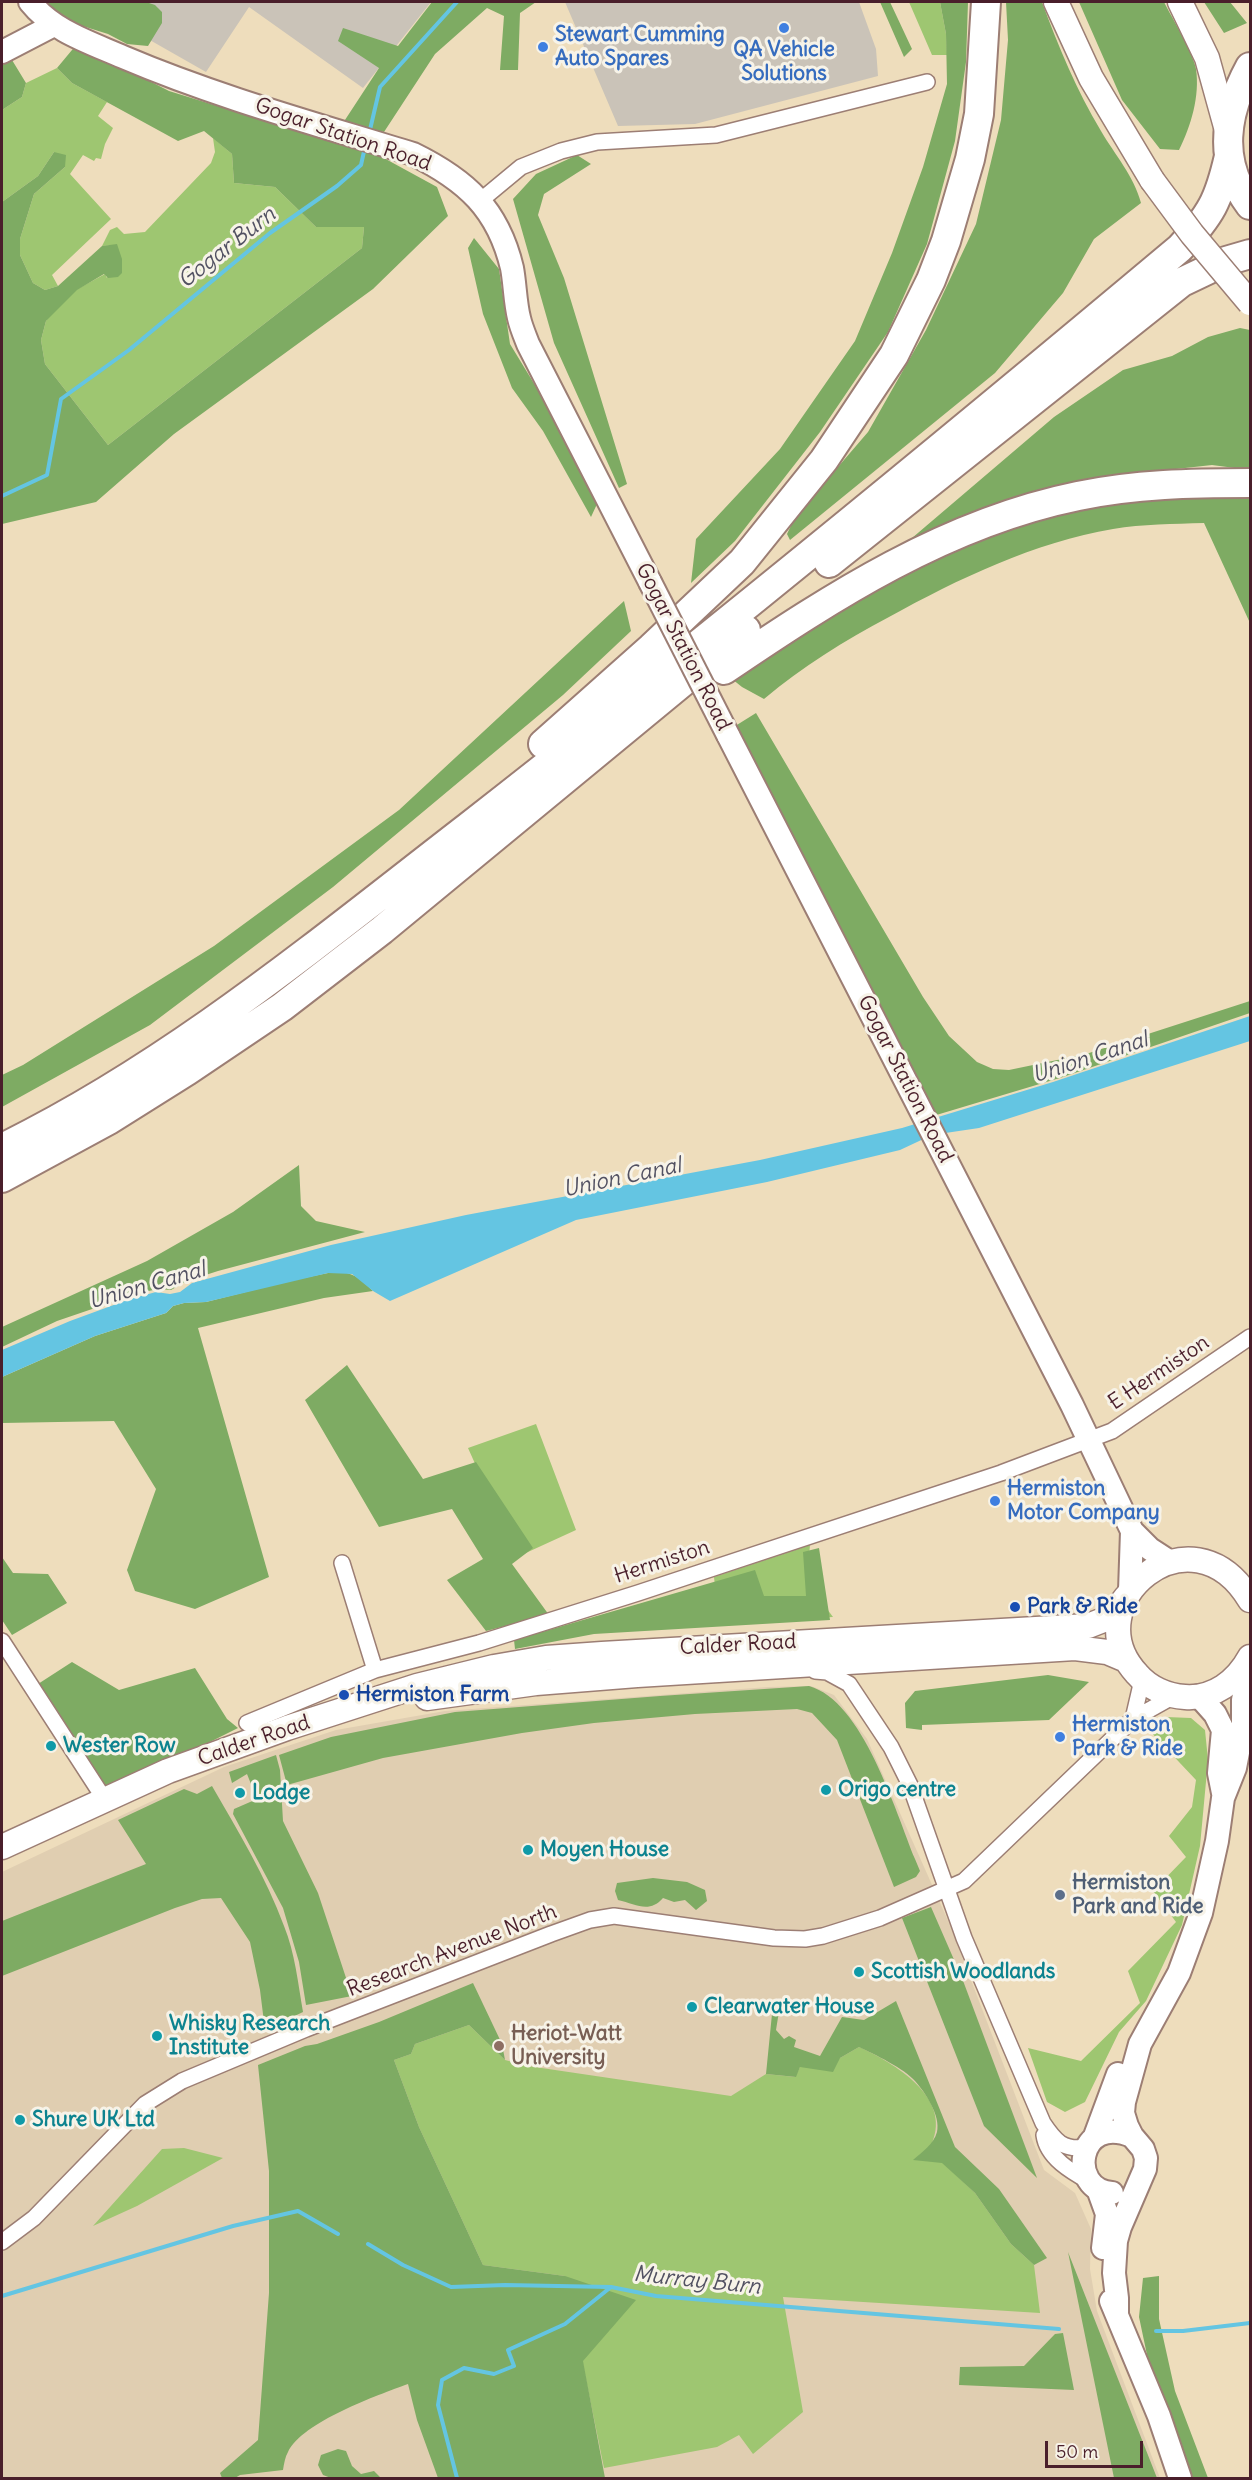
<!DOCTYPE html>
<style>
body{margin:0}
#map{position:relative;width:1252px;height:2480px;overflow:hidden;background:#eeddbc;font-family:Delius,sans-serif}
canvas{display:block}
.frame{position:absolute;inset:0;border:3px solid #4a1f2b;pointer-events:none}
.scale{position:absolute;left:1045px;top:2441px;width:98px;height:27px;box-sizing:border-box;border:3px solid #4a1f2b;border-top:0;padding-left:8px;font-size:18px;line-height:21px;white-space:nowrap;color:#4a1f2b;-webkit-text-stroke:4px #f7f3e8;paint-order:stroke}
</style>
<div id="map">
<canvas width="1252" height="2480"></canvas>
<div class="frame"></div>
<div class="scale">50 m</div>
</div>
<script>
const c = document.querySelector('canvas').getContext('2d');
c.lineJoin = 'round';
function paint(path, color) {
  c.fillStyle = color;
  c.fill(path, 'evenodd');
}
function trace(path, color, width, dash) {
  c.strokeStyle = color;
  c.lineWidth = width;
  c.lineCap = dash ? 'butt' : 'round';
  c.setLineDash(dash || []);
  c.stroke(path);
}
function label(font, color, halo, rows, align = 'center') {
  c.font = font + ' Delius,sans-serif';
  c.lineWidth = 6;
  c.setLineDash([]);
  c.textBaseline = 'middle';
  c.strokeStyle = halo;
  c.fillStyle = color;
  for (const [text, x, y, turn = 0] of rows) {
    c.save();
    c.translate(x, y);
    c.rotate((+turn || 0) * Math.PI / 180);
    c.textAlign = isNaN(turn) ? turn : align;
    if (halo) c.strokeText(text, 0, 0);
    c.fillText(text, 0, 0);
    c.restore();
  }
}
const built = new Path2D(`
 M811 1686 834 1695 867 1739 949 1923 1044 2170 1075 2193 1091 2229 1090 2269 1097 2311 1160 2478H2V1872L224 1767 336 1730 445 1711 768 1687Z`);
const industrial = new Path2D(`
 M63 2H431L363 88 249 7 206 72 148 39Z
 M565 2H859L876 49 878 76 695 124 618 126Z`);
const green = new Path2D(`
 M909 2H940L946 34 947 55H932Z
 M57 68 72 83 107 102 98 116 113 128 105 144 101 159 96 158 94 161 83 155 70 174 111 219 52 275 58 286 45 290 33 283 20 255V239L34 194 65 167 54 152 38 176 2 202V110L22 97 26 83Z
 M213 138 232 154 234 183 275 187 316 227H364L362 248 108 445 45 364 41 340 46 321 61 298 105 274 107 278 117 245 102 246 110 230 117 227 124 234 145 232 211 163 215 152Z
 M536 1424 576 1530 517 1557 468 1448Z
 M810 1545 809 1556 818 1597 833 1617 719 1622 714 1577Z
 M1166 1717 1191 1718 1205 1730 1208 1760 1200 1846 1182 1925 1146 2001 1119 2032 1085 2102 1065 2112 1047 2102 1028 2048 1081 2061 1140 2003 1128 1971 1176 1922 1153 1891 1186 1857 1169 1836 1192 1807 1196 1780 1146 1727Z
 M469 2025 505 2060 528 2066 731 2096 766 2074 795 2077 800 2067 840 2058 859 2047C894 2063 952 2097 932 2143L942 2162 975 2193 1011 2244 1034 2265 1040 2313 783 2297 803 2412 753 2454 739 2435 717 2447 604 2468 565 2276 483 2265 419 2127 394 2060 411 2054 415 2044Z
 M184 2148 223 2158 137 2206 93 2226 162 2149Z`);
const forest = new Path2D(`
 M42 2H146L155 5 162 12V23L148 46 127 44 108 34 73 23 48 8Z
 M432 2H536L520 13 518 70H500L504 16 487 8 435 54 384 132 343 123 379 68 338 41 343 28 398 46Z
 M880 2H890L912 49 904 57Z
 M940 2H968L966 62 955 141 927 244 888 332 820 432 735 541 691 583 696 539 780 449 855 341 892 253 923 167 947 84 946 34Z
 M1006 2H1042C1058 46 1077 91 1101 131 1115 155 1134 176 1141 203L1094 239 1063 293 995 373 790 540 787 534 795 517 868 432 926 330 976 224 1001 120 1008 40Z
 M1079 2H1164C1172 18 1193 52 1196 69 1200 96 1191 126 1179 150L1160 149 1122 100Z
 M1204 2H1230L1247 23 1224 33Z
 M77 44 169 91 382 157 437 187 448 216 373 289 174 434 96 502 2 524V202L38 176 54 152 66 155 65 167 34 194 20 239V255L33 283 45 290 58 286 102 246 117 244 122 259V273L118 277 108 278 104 274 77 290 46 321 41 340 45 364 108 445 362 248 364 227H316L275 187 234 183 232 154 204 131 178 141 72 83 57 68Z
 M12 60 26 83 22 97 2 110V65Z
 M577 155 591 164 544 194 538 215 564 278 627 484 619 488 554 343 513 199 536 174Z
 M474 238 499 269 510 344 558 423 597 504 591 517 543 431 512 388 483 314 468 248Z
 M1240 328 1250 330V470L1212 465 1131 474 905 544 1054 417 1123 370 1172 356 1208 337Z
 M1250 483V623L1204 523C1173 524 1143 524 1113 529 1035 542 958 579 889 617 844 641 803 666 764 699L742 687 722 671 987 523Z
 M624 601 631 631 563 695 333 887 150 1025 2 1107V1075L23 1065 214 946 399 810Z
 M756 713 923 997 949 1036 977 1062 993 1069 1009 1070 1086 1054 1250 1001V1013L1063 1077 933 1116 732 728Z
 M299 1165 301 1206 316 1221 365 1232 218 1271 187 1281 171 1290 158 1289 139 1293 57 1321 2 1347V1327L147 1261 233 1212Z
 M342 1272C356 1274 363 1281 373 1291L324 1298 198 1328 269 1577 195 1609 135 1591 127 1570 156 1489 114 1421 2 1423V1377L95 1336 166 1313 173 1306 184 1303 206 1302 289 1281 328 1273Z
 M347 1365 423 1479 476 1462 533 1548 512 1564 549 1615 486 1631 447 1580 483 1559 452 1509 379 1527 305 1400Z
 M819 1548 830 1620 594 1634 515 1649 514 1640 755 1570 764 1596H806L803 1552Z
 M2 1557 13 1573 48 1574 67 1603 12 1635 2 1620Z
 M72 1662 119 1690 195 1668 227 1719 238 1728 204 1745 103 1787 38 1684Z
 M1048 1675 1089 1682 1049 1720 922 1725V1730L906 1728 905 1703 915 1691Z
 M809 1686C863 1701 895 1810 915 1859L920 1871 916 1877 894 1887 837 1740 812 1713 797 1709 695 1714 594 1723 522 1733 383 1758 287 1785 279 1755 331 1737 455 1712 660 1696Z
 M276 1755 280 1770 283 1821 318 1893 352 1996 306 2005 299 1962 283 1908 233 1814 234 1809 257 1799 247 1774 232 1783 229 1772Z
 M212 1786C238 1831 266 1877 284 1926 295 1953 298 1983 303 2012L265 2030 260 1990 250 1942 221 1898 202 1899 175 1908 2 1976V1921L146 1864 118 1820 184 1789 197 1794Z
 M653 1878 687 1882 705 1890 707 1901 696 1910 685 1900 674 1902 663 1898C649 1914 636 1904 618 1900L615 1891 617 1883Z
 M931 1907 962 1978 1037 2178 984 2126 902 1918Z
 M473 1983 502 2044 505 2060 469 2025 415 2044 411 2054 394 2060 419 2127 483 2265 565 2276 636 2300 583 2361 605 2478H438L417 2420 408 2384C378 2395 302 2422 288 2452 285 2457 284 2464 283 2470L240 2475 235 2478H222L220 2473 258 2440 269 2293V2171L258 2065 305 2046 317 2044 379 2022Z
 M896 2001 955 2147 999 2189 1047 2258 1034 2265 1011 2244 975 2193 942 2163 913 2160C922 2152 934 2144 937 2132 941 2116 925 2092 915 2081 905 2069 874 2054 859 2047L840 2058 833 2072 800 2067 796 2077 766 2074 773 2004 780 2005 776 2030 784 2039 789 2036 796 2040 794 2047 820 2056 842 2017 864 2020Z
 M1068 2252 1157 2478H1114Z
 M1159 2276V2319L1175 2391 1208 2478H1193L1150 2369 1139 2317 1143 2278Z
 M1063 2333 1074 2390 959 2385 960 2367 1024 2366 1055 2334Z
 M338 2449 346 2451 352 2466 361 2474 374 2471 381 2478H331L323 2475 318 2465 321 2455Z`);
const water = new Path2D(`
 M1250 1016V1041L979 1128 932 1135 900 1150 767 1182 576 1220 390 1301 373 1291 352 1274 328 1273 206 1302 184 1303 173 1306 166 1313 95 1336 2 1377V1350L70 1321 130 1299 156 1292 170 1294 180 1292 192 1283 331 1245 466 1215 760 1160 902 1128 1053 1082Z`);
const stream = new Path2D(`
 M369 134 380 87 457 2
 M2 496 47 475 61 399 129 350 270 233 337 186 361 165 365 147
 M368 2244 403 2265 451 2287 505 2285 611 2287
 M2 2296 233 2226 298 2211 338 2234
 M1156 2331H1183L1250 2323
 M457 2478 438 2405 442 2380 464 2368 494 2374 514 2366 508 2350 565 2324 611 2287 656 2296 1059 2329`);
const street = new Path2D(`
 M480 201 521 167 561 151 597 142 716 135 927 82
 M342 1563 375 1670
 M2 1641 105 1800
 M815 1671 827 1672 849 1684 891 1747 910 1785 964 1938 1043 2123C1055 2141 1063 2151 1087 2147
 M1133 1719 1142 1680
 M247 1723 375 1670 479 1643 638 1593 1001 1473 1112 1431 1250 1337
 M1044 2135C1047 2158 1072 2172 1090 2182
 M2 2242 34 2218 145 2104 182 2081 306 2029 551 1934 590 1920 614 1916 774 1938 805 1939 823 1936 880 1918 964 1881 1133 1719 1174 1696`);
const secondary = new Path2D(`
 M30 2C53 31 89 42 123 57 217 97 316 124 413 154 466 180 498 209 512 268 515 284 515 302 519 318 521 327 525 336 528 344L650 582
 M2 52 54 25
 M728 735 1072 1405 1132 1531 1150 1549 1170 1562
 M1130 1591 1132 1531
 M1199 1696 1215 1714 1223 1730 1219 1773 1223 1793
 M1095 2136 1118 2074
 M1098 2189 1107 2214 1103 2248
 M1112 2193C1067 2190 1077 2113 1132 2136
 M1111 2301 1159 2416 1180 2478
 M1117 2313V2298L1114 2273 1116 2241 1120 2227 1145 2169 1146 2158 1143 2149 1132 2136 1127 2126 1123 2113 1124 2102 1140 2044 1179 1973 1201 1913 1217 1841 1223 1798 1235 1768 1243 1727V1700L1250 1663`);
const primary = new Path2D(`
 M1056 2 1091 78 1152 180
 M1180 2 1207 58 1228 134
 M1250 1600C1191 1502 1072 1604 1137 1674 1149 1688 1167 1696 1185 1697 1214 1699 1237 1681 1250 1657
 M427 1698 536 1683 637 1675 1075 1648 1107 1652 1126 1660
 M2 1847 168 1771 287 1728 417 1686 494 1667 546 1658 602 1654 1088 1626 1111 1617 1126 1597`);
const highway = new Path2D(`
 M1250 67C1225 113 1217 161 1250 205
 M829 563 1182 282 1226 261 1250 254
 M724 670C833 596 946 523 1078 496 1135 484 1193 483 1250 483
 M543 744 651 648 742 562 824 460 894 355 931 280 946 241 970 159 979 114 986 2
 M2 1148C172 1065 319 942 468 827 709 639 945 445 1180 248 1211 215 1219 200 1229 156
 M2 1178 109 1120 187 1071 282 1007 382 930 746 630`);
const secondaryBridge = new Path2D(`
 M650 582 728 735`);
const primaryBridge = new Path2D(`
 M1152 180 1192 234 1250 303`);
const markers = [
 [784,28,6,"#3f7fe0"],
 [543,47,6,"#3f7fe0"],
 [995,1501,6,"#3f7fe0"],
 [1015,1607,6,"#1a4fb4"],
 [344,1695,6,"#1a4fb4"],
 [1060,1737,6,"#3f7fe0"],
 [51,1746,6,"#0f9aa8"],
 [826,1790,6,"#0f9aa8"],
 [240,1793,6,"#0f9aa8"],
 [528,1850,6,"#0f9aa8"],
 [1060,1895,6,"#5c6f8a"],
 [859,1972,6,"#0f9aa8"],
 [692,2007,6,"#0f9aa8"],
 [157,2036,6,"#0f9aa8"],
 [499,2046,6,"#8d6e63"],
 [20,2120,6,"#0f9aa8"]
];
const shopNames = [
 ["Stewart Cumming",555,35],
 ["Auto Spares",555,59],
 ["QA Vehicle",784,50,"center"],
 ["Solutions",784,74,"center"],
 ["Hermiston",1007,1489],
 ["Motor Company",1007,1513],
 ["Hermiston",1072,1725],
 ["Park & Ride",1072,1749]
];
const streetNames = [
 ["Gogar Station Road",343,135,19],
 ["Gogar Station Road",683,647,63],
 ["Gogar Station Road",905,1079,63],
 ["E Hermiston",1159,1373,-34],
 ["Hermiston",662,1562,-18],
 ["Calder Road",738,1645,-3],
 ["Calder Road",254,1741,-19],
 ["Research Avenue North",452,1951,-21]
];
const transitNames = [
 ["Park & Ride",1027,1607],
 ["Hermiston Farm",356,1695]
];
const cultureNames = [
 ["Wester Row",63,1746],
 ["Origo centre",838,1790],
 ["Lodge",252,1793],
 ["Moyen House",540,1850],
 ["Scottish Woodlands",871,1972],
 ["Clearwater House",704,2007],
 ["Whisky Research",169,2024],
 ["Institute",169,2048],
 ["Shure UK Ltd",32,2120]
];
const serviceNames = [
 ["Hermiston",1072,1883],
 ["Park and Ride",1072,1907]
];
const educationNames = [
 ["Heriot-Watt",511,2034],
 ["University",511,2058]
];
const waterNames = [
 ["Gogar Burn",227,248,-38],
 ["Union Canal",1090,1058,-18],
 ["Union Canal",622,1178,-12],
 ["Union Canal",147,1286,-16],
 ["Murray Burn",697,2281,6]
];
paint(built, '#e0ceb1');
paint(industrial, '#cac3b8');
paint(green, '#9ec671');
paint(forest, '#7eab63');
paint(water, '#64c5e2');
trace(stream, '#64c5e2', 4);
trace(street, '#9c7e74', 18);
trace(secondary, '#9c7e74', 26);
trace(primary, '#9c7e74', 27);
trace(highway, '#9c7e74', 32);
trace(street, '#fff', 15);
trace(secondary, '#fff', 22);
trace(primary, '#fff', 24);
trace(highway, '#fff', 28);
trace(secondaryBridge, '#9c7e74', 26, []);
trace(primaryBridge, '#9c7e74', 27, []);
trace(secondaryBridge, '#fff', 22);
trace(primaryBridge, '#fff', 24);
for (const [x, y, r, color] of markers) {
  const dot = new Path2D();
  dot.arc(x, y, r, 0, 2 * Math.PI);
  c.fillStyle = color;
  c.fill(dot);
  trace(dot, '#f7f3e8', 2);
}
label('bold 21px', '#366cbe', '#f7f3e8', shopNames, 'left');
label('21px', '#4a1f2b', '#f7f3e8', streetNames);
label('bold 21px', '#164399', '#f7f3e8', transitNames, 'left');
label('bold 21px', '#0d838f', '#f7f3e8', cultureNames, 'left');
label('bold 21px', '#4e5e75', '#f7f3e8', serviceNames, 'left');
label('bold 21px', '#785e54', '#f7f3e8', educationNames, 'left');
label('italic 22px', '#525162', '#f7f3e8', waterNames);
</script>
